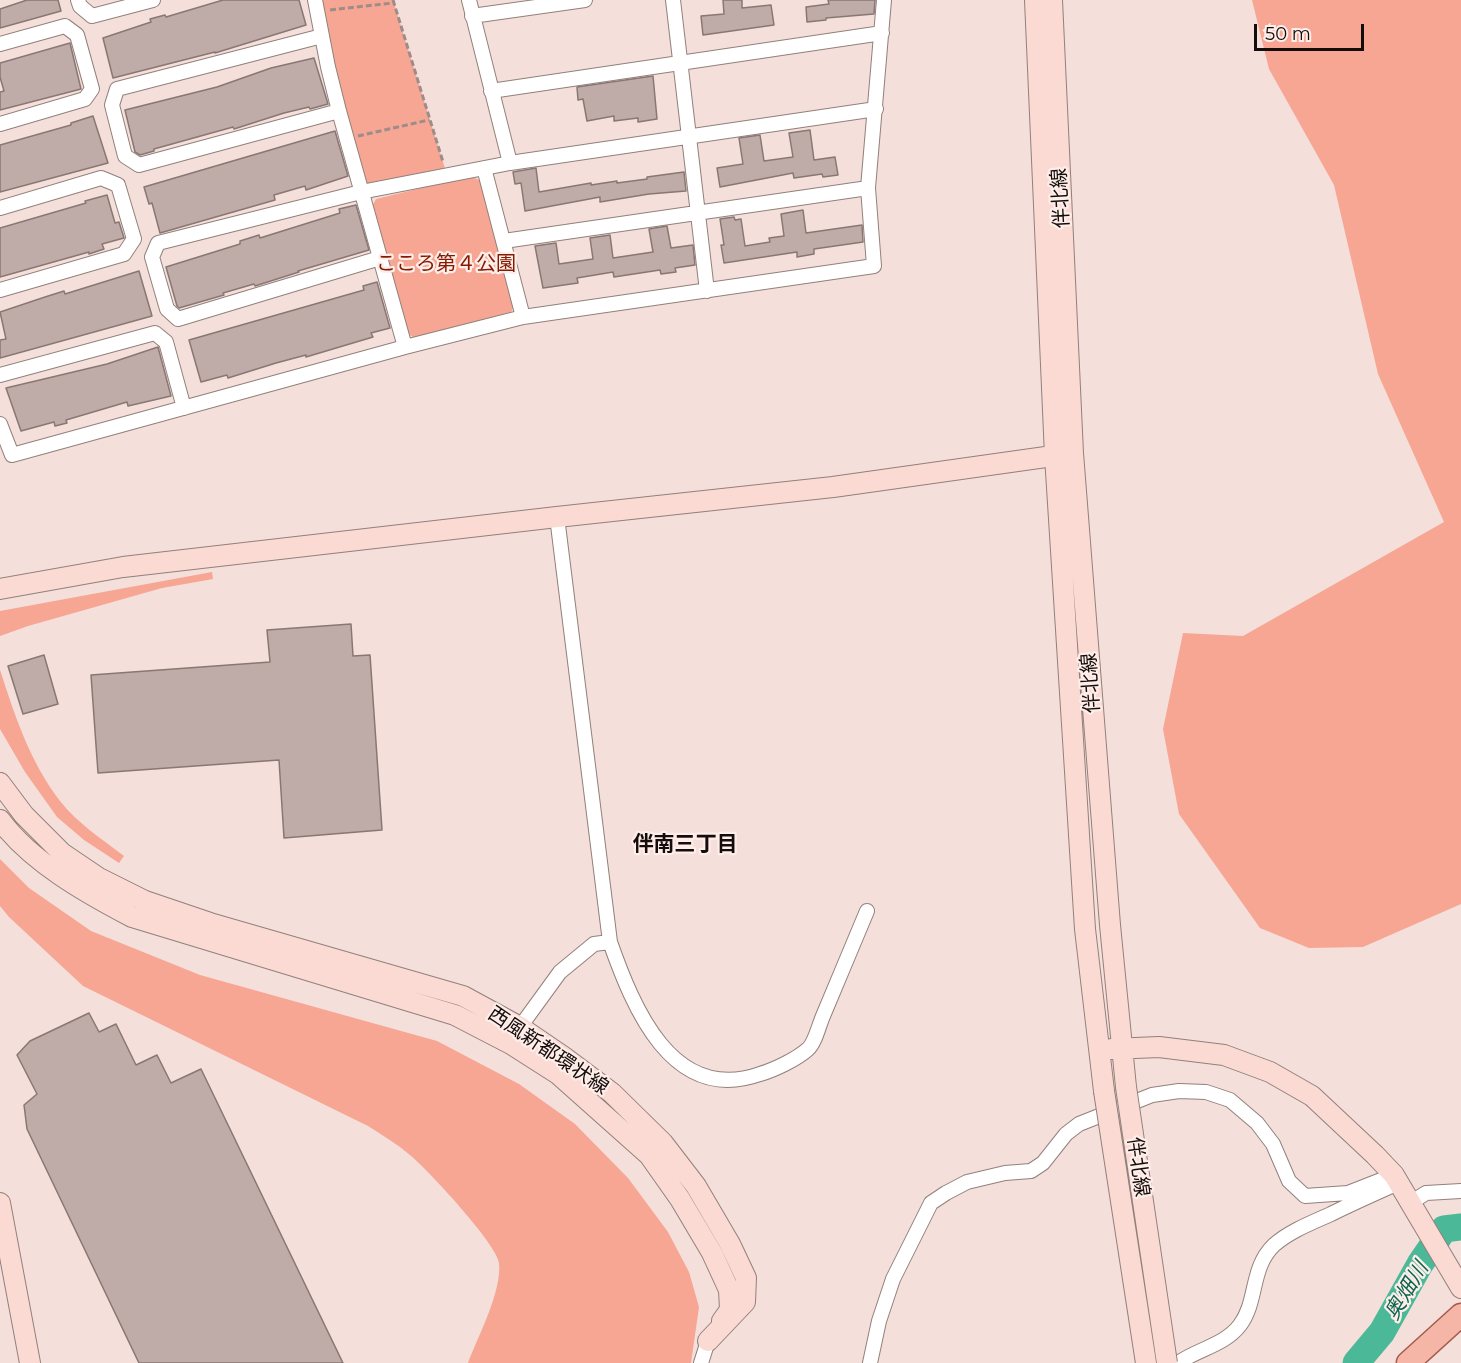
<!DOCTYPE html>
<meta charset="utf-8">
<style>
body{margin:0}
#map{position:relative;width:1461px;height:1363px;overflow:hidden;background:#f4dfda;font-family:Montserrat,sans-serif}
canvas{display:block}
.scale{position:absolute;left:1254px;top:24px;width:110px;height:27px;box-sizing:border-box;border:3px solid #140d0b;border-top:0;padding-left:8px;font-size:18px;line-height:21px;white-space:nowrap;color:#140d0b;-webkit-text-stroke:4px #feede9;paint-order:stroke}
</style>
<div id="map">
<canvas width="1461" height="1363"></canvas>
<div class="scale">50 m</div>
</div>
<script>
const c = document.querySelector('canvas').getContext('2d');
c.lineJoin = 'round';
function paint(path, color) {
  c.fillStyle = color;
  c.fill(path, 'evenodd');
}
function trace(path, color, width, dash) {
  c.strokeStyle = color;
  c.lineWidth = width;
  c.lineCap = dash ? 'butt' : 'round';
  c.setLineDash(dash || []);
  c.stroke(path);
}
function label(font, color, halo, rows, align = 'center') {
  c.font = font + ' Montserrat,"Noto Sans JP",sans-serif';
  c.lineWidth = 4.5;
  c.setLineDash([]);
  c.textBaseline = 'middle';
  c.strokeStyle = halo;
  c.fillStyle = color;
  for (const [text, x, y, turn = 0] of rows) {
    c.save();
    c.translate(x, y);
    c.rotate((+turn || 0) * Math.PI / 180);
    c.textAlign = isNaN(turn) ? turn : align;
    if (halo) c.strokeText(text, 0, 0);
    c.fillText(text, 0, 0);
    c.restore();
  }
}
const green = new Path2D(`
 M316 0H393L447 175 361 192Z
 M1252 0H1461V904L1363 947 1309 948 1260 928 1179 814 1163 729 1183 633 1243 636 1444 522 1378 374 1334 185 1269 69Z
 M471 176 481 181 517 301 511 312 415 338 406 333 371 208 376 199Z
 M212 572 213 579 162 588 28 626 0 636V611Z
 M0 670C15 716 30 762 60 801 77 823 102 839 124 856L119 863 84 840 57 817 25 772 0 729Z
 M0 859 29 888 91 931 200 975 437 1041 519 1084 575 1124 628 1178 668 1232 689 1272 699 1307 691 1363H468C478 1336 502 1292 499 1263 497 1244 427 1169 410 1155 397 1144 382 1135 368 1126L83 986 9 917 0 906Z`);
const river = new Path2D(`
 M1356 1363 1382 1332 1420 1264 1444 1229 1461 1227`);
const building = new Path2D(`
 M27 0H58L61 11 0 28V9Z
 M223 0H299L306 25 215 53V52L113 78 103 38 151 22 150 19 165 15 166 17Z
 M723 0H742V8L771 5 774 25 703 35 701 16 724 14Z
 M828 0H875L874 14 826 18V20L807 22 806 7 829 4Z
 M70 43 81 89 0 110V92L4 91 0 77V63Z
 M314 58 328 104 310 109 309 107 284 113 234 129 233 127 154 149V151L140 155 135 152 125 110 217 87 271 68Z
 M653 76 657 119 638 122V118L614 121V116L587 121 583 99 578 100 577 87Z
 M93 116 108 163 0 192V145L71 125V123Z
 M810 130 814 160 835 157 838 175 823 177 822 174 794 178 793 173 720 187 717 168 743 164 739 138 760 135 764 161 793 157 789 133Z
 M335 131 348 176 306 190 305 186 274 195 275 200 160 233 152 203 149 204 144 187Z
 M536 168 539 192 591 183V185L617 181V183L647 179V177L684 172 686 191 649 194 600 202V197L525 211 521 183 515 184 513 172Z
 M107 195 115 223 119 222 124 238 102 244 104 249 89 254V252L0 277V228L86 203 85 201Z
 M356 205 369 250 298 271 299 272 255 286 254 284 223 293 224 295 179 308 177 306 166 267 240 244V241L259 235 260 238 340 213 339 209Z
 M803 210 806 233 862 225 863 242 814 249V254L797 257V252L724 263 721 245H724L720 219 734 217 735 220 741 219 745 246 770 242 769 238 784 236 781 214Z
 M667 226 671 248 693 245 695 265 675 268 676 272 661 274 660 270 614 277 613 272 577 278 578 283 543 288 535 246 556 243 559 264 593 259 590 238 610 235 613 258 653 252 649 229Z
 M139 271 152 316 0 358V340L6 339 0 312 45 297 64 291 65 294Z
 M377 282 390 328 371 333 373 337 306 357V355L276 363 228 378 227 375 201 382 189 340 364 290 363 286Z
 M158 347 171 396 128 406 127 402 66 420 67 423 55 426 54 422 21 431 6 388 107 364Z
 M351 624 353 656 370 655 382 830 284 838 279 760 98 773 91 675 270 662 267 630Z
 M44 655 58 704 23 714 8 666Z
 M89 1013 99 1032 116 1024 136 1065 157 1055 171 1083 201 1069 343 1363H139L27 1129 24 1105 37 1094 17 1055 30 1041Z`);
const path = new Path2D(`
 M393 0 443 162
 M330 10 393 3
 M358 136 429 120`);
const street = new Path2D(`
 M78 0 80 6 92 16 153 0
 M469 0 510 163
 M673 0 707 291
 M472 16 585 0
 M322 36 117 89 112 105 125 156 139 165 339 111
 M0 44 65 26 77 35 92 89 85 99 0 124
 M491 91 882 33
 M484 168 523 317
 M0 208 101 178 118 185 134 239 124 254 0 290
 M504 241 868 188
 M380 258 178 319 167 309 152 257 158 243 361 192 510 163 876 109
 M405 347 523 317 874 266 868 188 884 0
 M0 375 155 333 166 342 184 408
 M0 424 12 455 405 347 339 111 328 67 315 0
 M557 517 610 942C633 1007 672 1105 760 1074 774 1070 797 1059 808 1049 815 1043 819 1025 823 1016 838 981 852 946 867 911
 M520 1027 560 972 594 944 610 942
 M1410 1203 1426 1193 1461 1191
 M701 1363 708 1341
 M870 1363 879 1321 893 1279 931 1203 946 1193 967 1182 1005 1173 1031 1171 1043 1163 1066 1134 1079 1124 1152 1095 1179 1091 1206 1092 1230 1100 1257 1123 1273 1144 1289 1181 1305 1196 1348 1193 1394 1175
 M1178 1363C1198 1349 1225 1345 1240 1325 1258 1301 1250 1268 1274 1245 1290 1231 1311 1223 1331 1214 1353 1203 1376 1193 1398 1183`);
const secondary = new Path2D(`
 M1035 0 1055 456 1085 929 1104 1091
 M1052 0 1073 453 1110 925 1126 1087
 M0 589 123 567 557 517 833 487 1067 454
 M0 783 24 815 62 853 99 878 145 901 210 923 463 996 520 1027 564 1057 612 1093 663 1143 696 1186 730 1244 746 1278 745 1302 708 1341
 M0 820C31 862 86 893 132 917L455 1015 511 1044 558 1074 649 1155 680 1199 712 1253 729 1290 730 1310 722 1321
 M1111 1049 1159 1047 1224 1055 1270 1072 1312 1096 1375 1155 1394 1175 1461 1288
 M0 1203 30 1363`);
const primary = new Path2D(`
 M1408 1363 1461 1315`);
const secondaryBridge = new Path2D(`
 M1126 1087 1167 1363
 M1104 1091 1146 1363`);
const streetNames = [
 ["伴北線",1061,198,-93],
 ["伴北線",1091,683,-94],
 ["西風新都環状線",548,1051,34],
 ["伴北線",1138,1167,82]
];
const parkNames = [
 ["こころ第４公園",446,264]
];
const neighbourhoodNames = [
 ["伴南三丁目",685,845]
];
const waterNames = [
 ["奥畑川",1407,1291,-59]
];
paint(green, '#f6a693');
trace(river, '#4bb998', 27);
paint(building, '#bfaba7');
trace(building, '#897773', 1.5);
trace(street, '#92807b', 16);
trace(secondary, '#92807b', 22);
trace(primary, '#a35b4b', 25);
trace(path, '#9d8d89', 3, [6, 3]);
trace(street, '#fff', 14);
trace(secondary, '#fadad3', 20);
trace(primary, '#f6b6a7', 22);
trace(secondaryBridge, '#92807b', 22, []);
trace(secondaryBridge, '#fadad3', 20);
label('20px', '#140d0b', '#feede9', streetNames);
label('20px', '#831b01', '#feede9', parkNames);
label('bold 21px', '#140d0b', '#feede9', neighbourhoodNames);
label('italic 21px', '#0a644e', '#feede9', waterNames);
</script>
